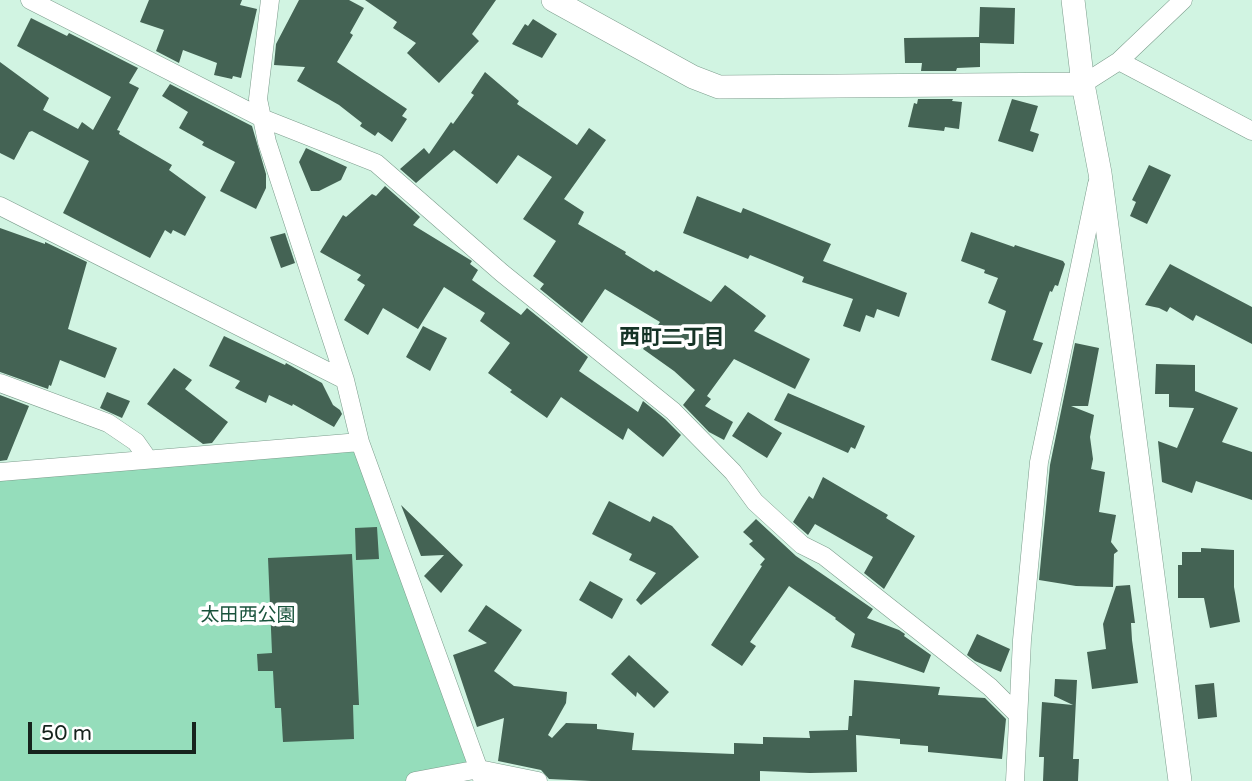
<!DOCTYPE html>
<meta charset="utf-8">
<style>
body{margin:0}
#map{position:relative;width:1252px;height:781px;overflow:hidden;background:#d1f4e2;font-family:"Varela Round",sans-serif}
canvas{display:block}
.scale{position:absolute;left:28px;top:722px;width:168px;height:32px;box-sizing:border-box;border:4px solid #16231d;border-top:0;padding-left:9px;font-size:21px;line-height:24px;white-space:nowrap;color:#16231d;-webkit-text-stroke:5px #fff;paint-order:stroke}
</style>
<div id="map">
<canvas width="1252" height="781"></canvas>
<div class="scale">50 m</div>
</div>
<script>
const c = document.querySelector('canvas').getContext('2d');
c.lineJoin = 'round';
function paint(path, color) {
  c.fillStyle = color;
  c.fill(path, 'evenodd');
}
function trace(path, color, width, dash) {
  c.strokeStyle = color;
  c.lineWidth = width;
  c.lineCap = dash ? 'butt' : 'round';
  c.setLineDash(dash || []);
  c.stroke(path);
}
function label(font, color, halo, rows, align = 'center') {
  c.font = font + ' "Varela Round","Noto Sans JP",sans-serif';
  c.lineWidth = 7;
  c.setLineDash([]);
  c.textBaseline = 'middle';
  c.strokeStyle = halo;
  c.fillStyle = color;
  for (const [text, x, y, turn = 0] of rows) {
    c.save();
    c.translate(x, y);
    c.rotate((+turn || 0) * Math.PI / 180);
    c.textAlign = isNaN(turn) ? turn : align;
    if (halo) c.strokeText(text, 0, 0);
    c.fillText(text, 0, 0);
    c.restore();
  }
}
const green = new Path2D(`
 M360 442 479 769 415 781H0V472Z`);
const building = new Path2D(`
 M149 0H242L240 5 257 9 241 78 233 76 232 79 214 75 217 63 183 50 179 63 156 51 164 30 140 22Z
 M299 0H349L364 8 350 33 353 35 337 62 407 109 402 116 407 119 392 142 378 132 375 136 360 126 362 123 339 105 297 81 305 67 274 65 276 44Z
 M365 0H496L472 34 479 41 439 83 407 53 416 43 393 28 397 22Z
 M980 7 1015 8 1014 44 980 43V67L957 68 956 71H921L922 63H905L904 38 979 37Z
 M31 18 67 36 69 33 83 40 138 68 129 83 139 88 117 130 120 131 119 134 172 165 169 170 206 197 185 236 173 230 171 234 165 230 150 258 63 213 89 161 32 131 29 132 14 160 0 153V62L49 98 43 110 78 129 82 122 93 130 111 97 17 46Z
 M533 19 557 34 542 58 512 44 525 24 528 26Z
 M485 72 519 101 517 104 577 145 589 128 606 140 564 199 584 212 578 224 626 252 625 254 654 272 656 270 711 302 725 285 764 314 766 316 754 331 810 359 795 389 734 359 707 396 711 399 705 406 733 422 724 440 709 432 683 405 695 390 674 371 643 349 660 322 605 289 582 323 540 289 544 284 533 276 556 241 523 219 552 177 518 155 497 184 454 150 416 183 400 169 424 148 429 154 451 122 453 124 474 95 471 93Z
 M170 84 252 126 266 174V188L256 209 220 191 235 162 202 145 204 142 179 128 188 112 162 96Z
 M918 99H953L952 101 962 102 959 129 945 127 944 131 908 127 914 103 917 104Z
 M1012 99 1038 106 1030 131 1039 134 1033 152 998 141Z
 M306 148 347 167 341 180 319 191H311L299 162Z
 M1149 165 1171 175 1147 224 1130 216 1136 202 1132 200Z
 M385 186 418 215 420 217 413 225 472 261 470 264 478 270 472 280 521 315 527 308 588 357 579 371 638 412 643 401 665 419 681 435 663 457 628 428 623 440 561 397 547 418 510 392 512 390 488 373 510 343 480 321 485 313 444 287 418 329 383 308 368 335 344 320 365 285 357 280 361 275 320 252 343 215 346 217 372 194 376 196Z
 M697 196 741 213 743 208 831 244 823 261 907 293 899 317 877 309 874 318 866 315 860 332 843 326 853 299 802 282 804 277 750 255 748 259 683 233Z
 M0 228 45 244V242L87 262 68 329 117 348 105 378 60 360 51 386 49 385 48 389 0 372Z
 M971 232 1014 247 1015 245 1063 261 1065 264 1058 286 1055 285 1052 292 1050 291 1033 340 1043 343 1031 374 991 360 1006 311 988 303 998 278 984 273 985 270 961 261Z
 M285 233 295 263 281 268 270 237Z
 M1170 264 1252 307V344L1196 315 1193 321 1170 307 1167 312 1159 308 1145 305Z
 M423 326 447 338 430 371 406 357Z
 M224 336 285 365 286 363 322 383 333 405 340 410 342 414 334 427 293 404 292 406 269 395 266 403 235 388 240 381 209 366Z
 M1075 343 1099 348 1088 406H1071L1094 415 1090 437 1093 459 1091 469 1105 472 1099 512 1116 515 1111 542 1118 551 1114 554 1113 587 1076 586 1039 580 1050 465Z
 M1156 364 1195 365V391L1238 408 1222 442 1252 452V500L1196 481 1192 493 1162 482 1158 441 1177 448 1194 408 1169 407V394H1155Z
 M174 368 192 380 185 389 228 422 212 443 203 444 147 404Z
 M107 392 130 401 122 418 100 408Z
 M788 393 865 426 855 449 851 447 848 453 774 420Z
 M0 395 29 406 7 460 0 461Z
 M748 412 782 433 767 458 732 436Z
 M823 477 888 515 886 518 915 536 884 589 864 573 873 557 815 524 808 535 793 522 809 496 813 499Z
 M609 501 650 522 653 516 672 526 699 557 641 605 636 600 656 573 629 560 632 554 592 534Z
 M401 505 463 565 441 593 424 576 444 555 421 556Z
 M756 519 796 556 873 609 867 618 899 630 905 634 904 636 931 655 924 673 851 647 855 634 835 619 836 618 789 586 750 642 756 646 742 666 711 645 762 566 760 565 765 559 749 544 753 541 743 532Z
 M377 527 379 559 356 560 355 528Z
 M1201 548 1234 550V587L1240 622 1210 628 1204 598H1178V565H1182V552H1201Z
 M352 554 359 705H353L354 739 283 742 281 708H275L273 671H258L257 654 272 653 268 558Z
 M590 581 623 599 612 619 579 600Z
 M1130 585 1135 623H1131L1132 640 1138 683 1092 689 1087 652 1106 649 1103 624 1116 586Z
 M486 605 522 630 494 671 514 686 567 692 566 703 548 735 552 738 566 723 597 724V729L634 733 632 750 734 754V743L763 744V737L810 738 809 731 848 730 849 716H852L854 680 940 687 938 695 985 698 1006 719 1002 759 928 752V746L900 744V739L856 735 857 772 810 773 760 771V781H591L549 779 541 770 498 761 504 718 477 727 453 655 487 643 468 631Z
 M977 634 1010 649 1001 672 975 661 967 655Z
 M629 655 669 692 654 708 637 692 636 697 611 674Z
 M1055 679 1077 680 1073 759H1079L1078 781H1043L1044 757H1039L1042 702 1073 705 1054 696Z
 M1214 683 1217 717 1198 719 1195 685Z`);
const minor = new Path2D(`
 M30 0 262 118 376 163 502 273 673 411 733 472 755 502 802 545 824 556 990 687 1018 715
 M270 0 258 99 267 142 345 380 360 442 483 781
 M1119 61 1252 131
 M1083 84 1119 61 1183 0
 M0 206 345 380
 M0 383 108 423 136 442 148 459
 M0 472 360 442
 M415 781 479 769 538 781
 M1015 781 1022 640 1039 462 1097 184`);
const tertiary = new Path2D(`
 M553 0 693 77 719 87 1083 84
 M1073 0 1083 84 1100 173 1180 781`);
const parkNames = [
 ["太田西公園",248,616]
];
const neighbourhoodNames = [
 ["西町二丁目",672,338]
];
paint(green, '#95ddbb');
paint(building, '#446354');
trace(minor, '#7d9d8d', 19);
trace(tertiary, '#7d9d8d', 24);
trace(minor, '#fff', 18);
trace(tertiary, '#fff', 23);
label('19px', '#18523b', '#fff', parkNames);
label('bold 21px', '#153326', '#fff', neighbourhoodNames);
</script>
